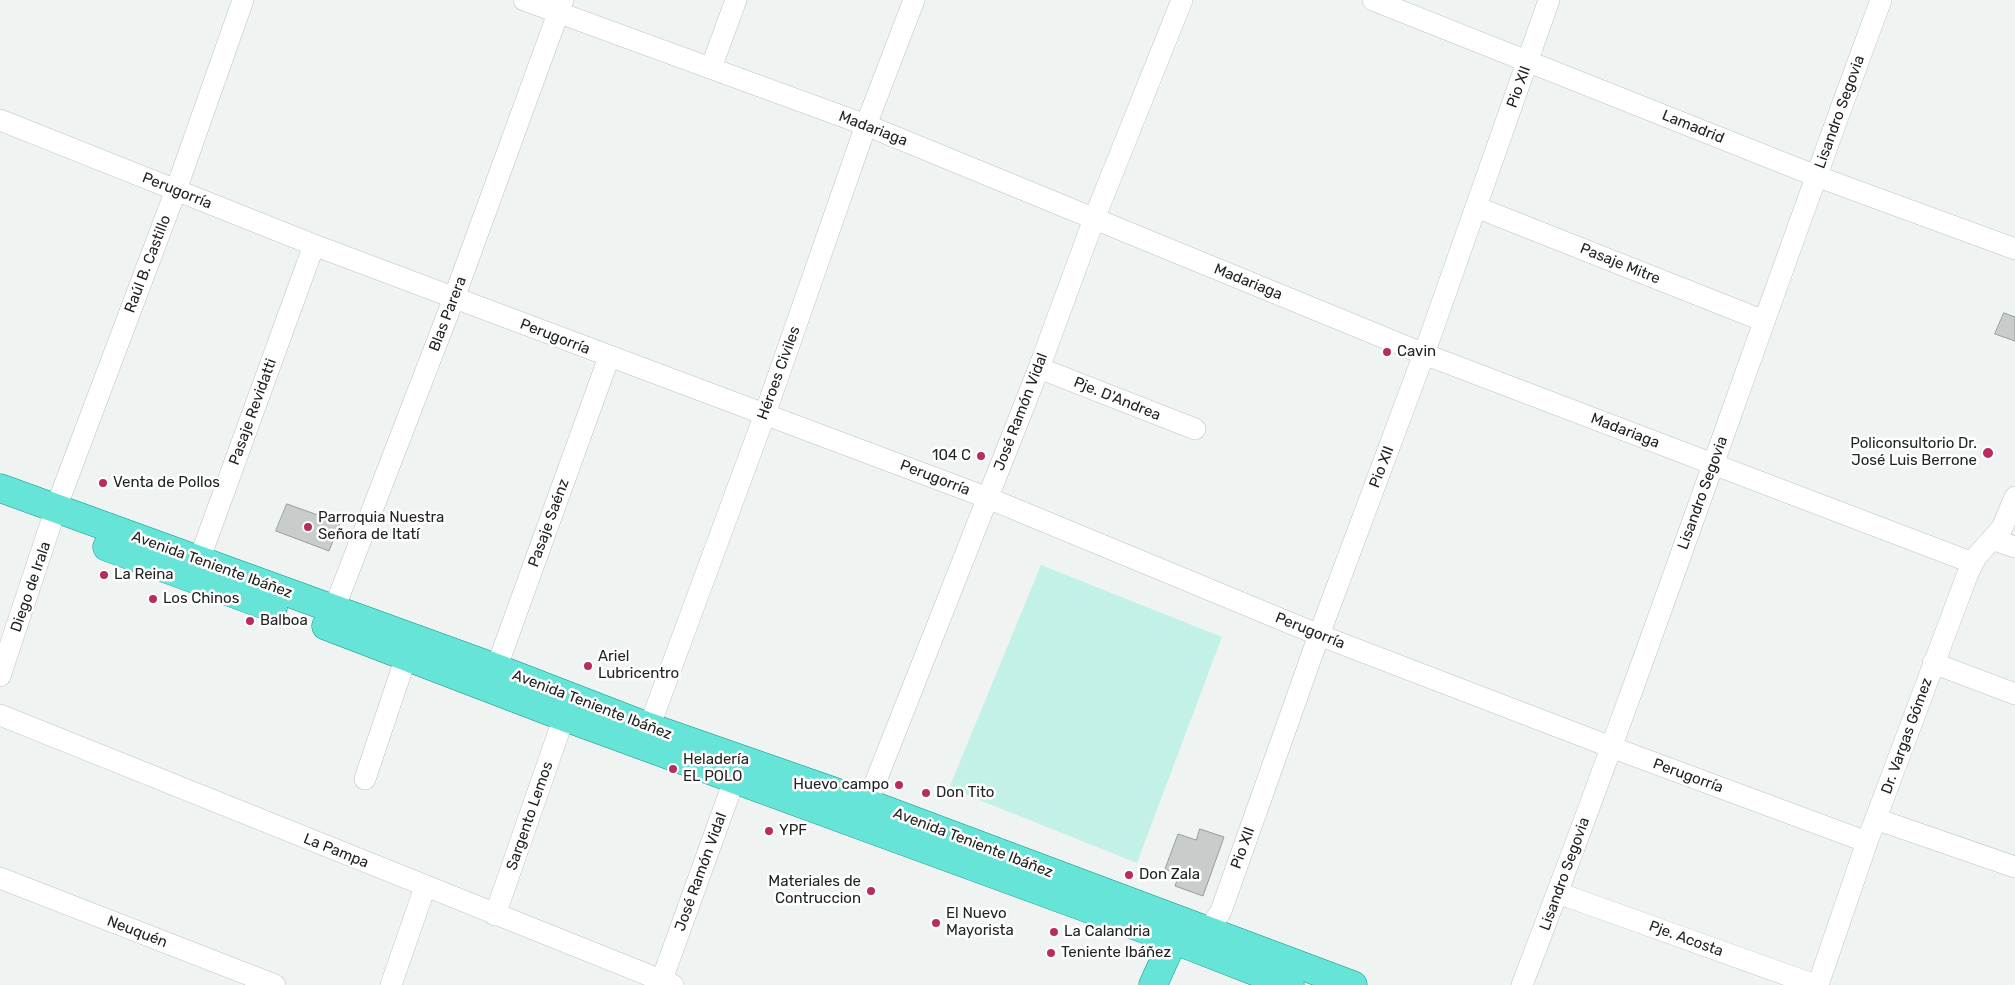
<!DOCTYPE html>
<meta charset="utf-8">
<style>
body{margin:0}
canvas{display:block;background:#eff4f3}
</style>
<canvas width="2015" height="985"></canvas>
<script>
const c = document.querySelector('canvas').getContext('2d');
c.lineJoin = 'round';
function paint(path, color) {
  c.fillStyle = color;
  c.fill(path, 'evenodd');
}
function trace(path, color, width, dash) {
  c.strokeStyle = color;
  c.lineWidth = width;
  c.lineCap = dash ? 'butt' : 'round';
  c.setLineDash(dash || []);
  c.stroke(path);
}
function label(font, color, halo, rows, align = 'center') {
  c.font = font + ' Rubik,sans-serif';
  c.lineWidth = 5;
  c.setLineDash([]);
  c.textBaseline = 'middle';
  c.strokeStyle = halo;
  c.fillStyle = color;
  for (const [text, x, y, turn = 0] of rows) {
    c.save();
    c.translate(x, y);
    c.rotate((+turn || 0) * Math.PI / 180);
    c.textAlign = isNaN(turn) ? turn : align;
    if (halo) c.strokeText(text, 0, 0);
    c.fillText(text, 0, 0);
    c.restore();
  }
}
const green = new Path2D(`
 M1041 565 1222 637 1137 863 949 788Z`);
const building = new Path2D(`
 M2004 313 2015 317V341L1995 334Z
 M287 504 340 523 329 551 276 531Z
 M1200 829 1224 837 1203 896 1175 886 1179 874 1165 869 1178 834 1196 840Z`);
const minor = new Path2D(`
 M524 0 866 125 1424 354 1973 563
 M1373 0 1816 176 2015 249
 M711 68 736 0
 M0 120 314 245 988 498 1319 635 1611 747 1867 842
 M1476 207 1764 321
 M1039 368 1195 429
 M1992 539 2015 547
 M194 574 314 245
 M329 622 454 298 563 0
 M1933 663 2015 694
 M0 676 56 508 176 190 243 0
 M491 683 609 357
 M0 715 673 985
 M644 741 765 414 866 125 914 0
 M365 779 406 657
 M862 816 1039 368 1094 219 1182 0
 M1876 819 2015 867
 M0 878 275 985
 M1558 893 1815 985
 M495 915 564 717
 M1207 932 1221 911 1319 635 1424 354 1549 0
 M391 985 425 887
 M660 985 740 764
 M1522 985C1648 659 1759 327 1881 0
 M1818 985 1867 842 1968 573 1976 557 2002 528 2015 497`);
const major = new Path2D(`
 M0 488 496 668 649 727 867 803 1353 985
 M107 547 273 608
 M326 626 564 717 1174 940 1290 985
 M1153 985 1181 923`);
const markers = [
 [1387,352,5,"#b82c61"],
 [1988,453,6,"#b82c61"],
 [981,456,5,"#b82c61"],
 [103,483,5,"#b82c61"],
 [308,527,5,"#b82c61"],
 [104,575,5,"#b82c61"],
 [153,599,5,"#b82c61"],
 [250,621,5,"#b82c61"],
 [588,666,5,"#b82c61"],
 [673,769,5,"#b82c61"],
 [899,785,5,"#b82c61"],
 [926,793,5,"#b82c61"],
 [769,831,5,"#b82c61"],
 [1129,875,5,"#b82c61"],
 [871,891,5,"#b82c61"],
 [936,923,5,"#b82c61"],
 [1054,932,5,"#b82c61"],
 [1051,953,5,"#b82c61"]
];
const streetNames = [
 ["Pio XII",1519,87,-70],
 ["Lisandro Segovia",1840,112,-70],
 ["Lamadrid",1693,127,22],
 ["Madariaga",873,129,21],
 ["Perugorría",177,191,22],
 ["Raúl B. Castillo",148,264,-69],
 ["Pasaje Mitre",1620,264,22],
 ["Madariaga",1248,282,22],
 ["Blas Parera",448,314,-69],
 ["Perugorría",555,337,21],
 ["Héroes Civiles",779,373,-70],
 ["Pje. D'Andrea",1117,399,22],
 ["Pasaje Revidatti",253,412,-70],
 ["José Ramón Vidal",1021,412,-69],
 ["Madariaga",1625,431,21],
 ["Pio XII",1382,467,-69],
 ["Perugorría",935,478,21],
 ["Lisandro Segovia",1703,493,-70],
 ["Pasaje Saénz",549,523,-70],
 ["Avenida Teniente Ibáñez",212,565,20],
 ["Diego de Irala",31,587,-71],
 ["Perugorría",1310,631,22],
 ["Avenida Teniente Ibáñez",592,705,21],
 ["Dr. Vargas Gómez",1907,736,-70],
 ["Perugorría",1688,776,20],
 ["Sargento Lemos",530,816,-71],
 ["Avenida Teniente Ibáñez",973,843,21],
 ["Pio XII",1243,848,-70],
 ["La Pampa",336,851,22],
 ["José Ramón Vidal",701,872,-70],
 ["Lisandro Segovia",1565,874,-70],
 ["Neuquén",137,932,21],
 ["Pje. Acosta",1686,939,20]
];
const poiNames = [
 ["Cavin",1397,352],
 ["Policonsultorio Dr.",1977,444,"right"],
 ["José Luis Berrone",1977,461,"right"],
 ["104 C",971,456,"right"],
 ["Venta de Pollos",113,483],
 ["Parroquia Nuestra",318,518],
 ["Señora de Itatí",318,535],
 ["La Reina",114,575],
 ["Los Chinos",163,599],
 ["Balboa",260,621],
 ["Ariel",598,657],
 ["Lubricentro",598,674],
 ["Heladería",683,760],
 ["EL POLO",683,777],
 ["Huevo campo",889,785,"right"],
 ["Don Tito",936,793],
 ["YPF",779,831],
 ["Don Zala",1139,875],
 ["Materiales de",861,882,"right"],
 ["Contruccion",861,899,"right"],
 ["El Nuevo",946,914],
 ["Mayorista",946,931],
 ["La Calandria",1064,932],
 ["Teniente Ibáñez",1061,953]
];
paint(green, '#c3f1e8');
paint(building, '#c8cdcc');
trace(building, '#989d9c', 1);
trace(minor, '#bec2c1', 22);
trace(major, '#0d9588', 29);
trace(minor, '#fff', 21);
trace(major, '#67e4d8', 28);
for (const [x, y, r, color] of markers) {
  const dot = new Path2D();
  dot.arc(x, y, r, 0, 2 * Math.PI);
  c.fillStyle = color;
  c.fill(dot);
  trace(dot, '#fff', 2);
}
label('15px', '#222423', '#fff', streetNames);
label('15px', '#222423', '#fff', poiNames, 'left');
</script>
